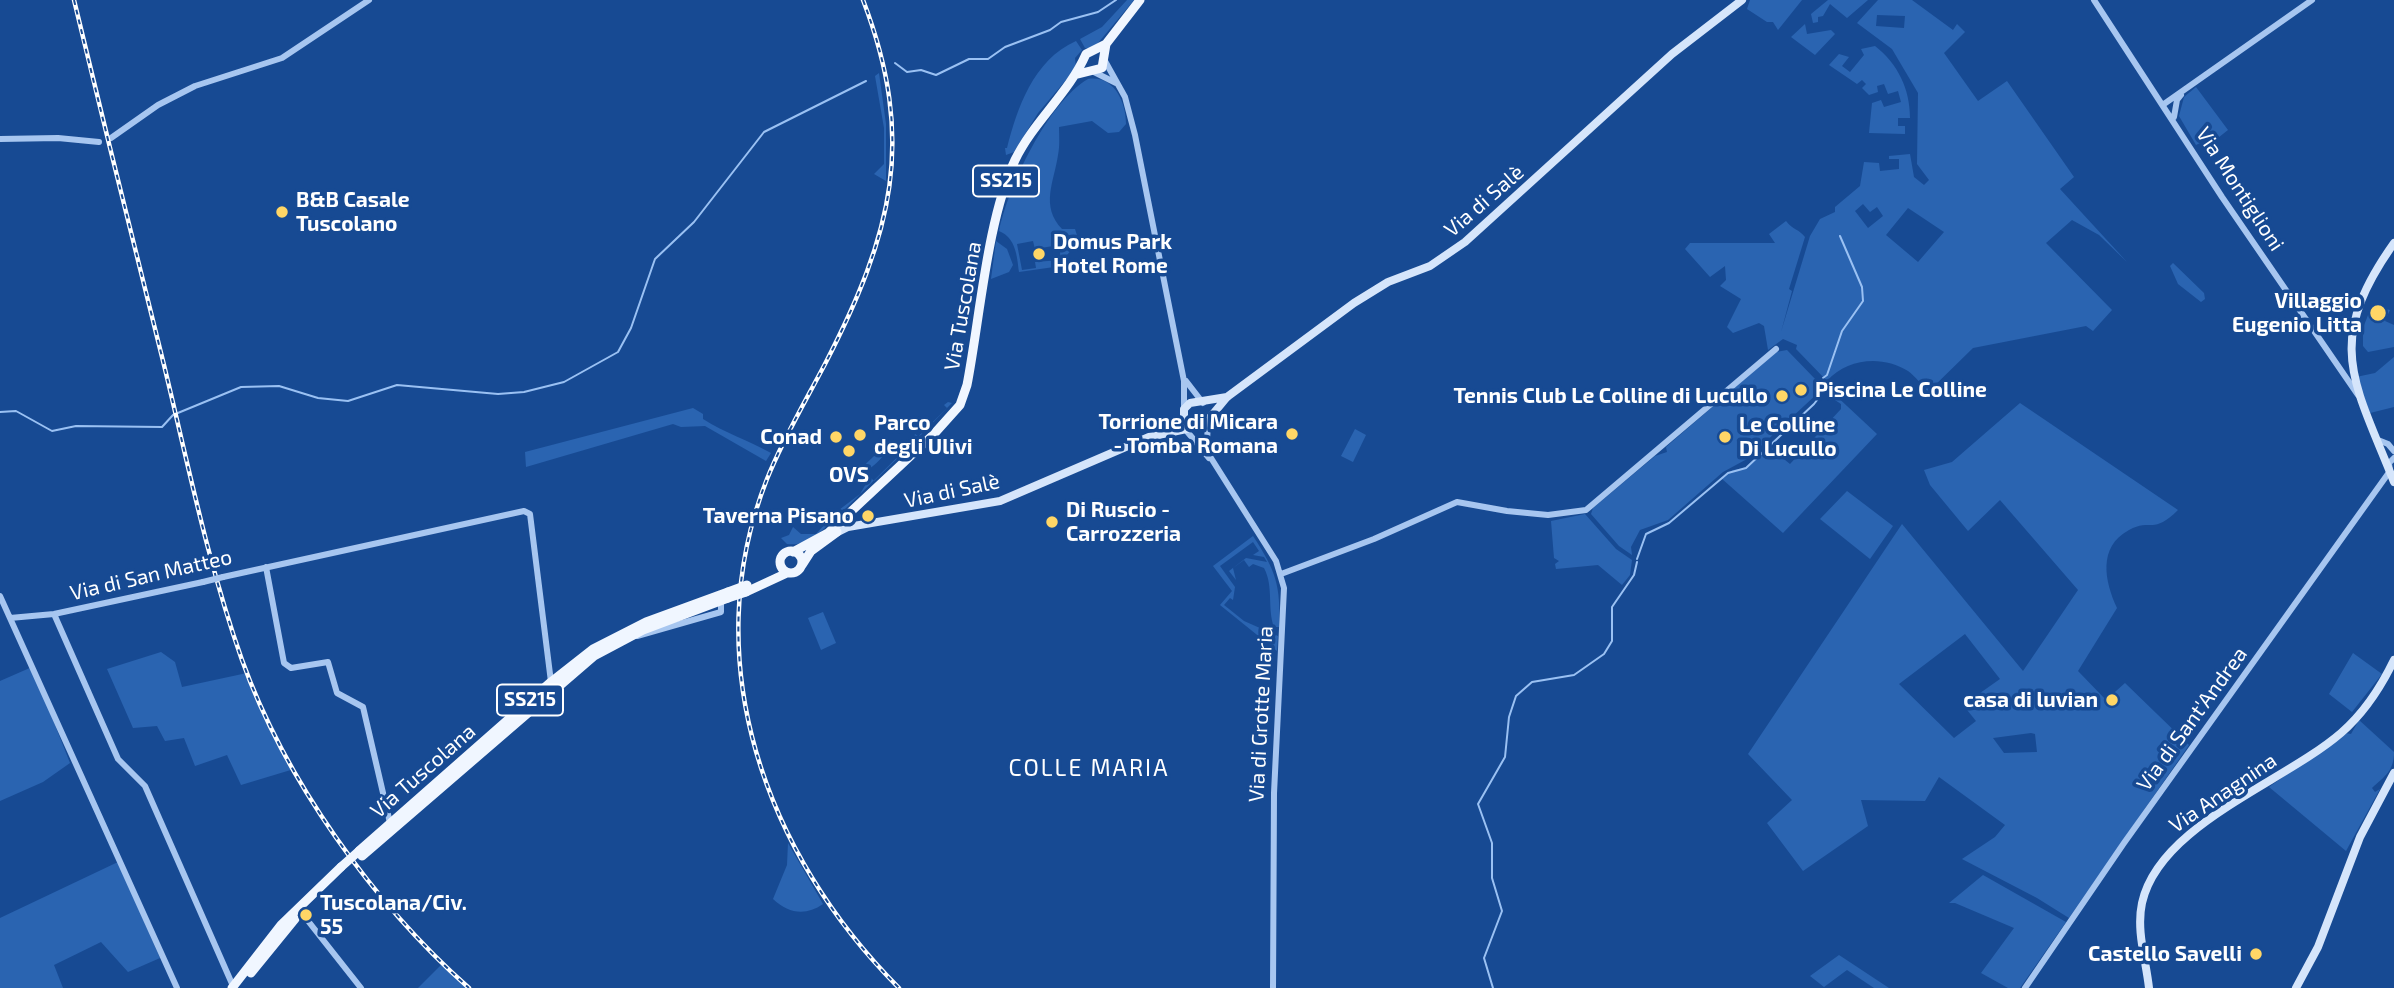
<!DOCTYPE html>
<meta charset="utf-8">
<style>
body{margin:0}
canvas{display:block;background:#174a93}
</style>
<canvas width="2394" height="988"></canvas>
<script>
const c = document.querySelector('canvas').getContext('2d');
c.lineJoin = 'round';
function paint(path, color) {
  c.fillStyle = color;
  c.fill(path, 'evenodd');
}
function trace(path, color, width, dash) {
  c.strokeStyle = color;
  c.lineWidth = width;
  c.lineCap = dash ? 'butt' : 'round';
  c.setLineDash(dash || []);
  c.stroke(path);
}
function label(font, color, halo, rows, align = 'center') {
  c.font = font + ' "Exo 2",sans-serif';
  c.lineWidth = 7;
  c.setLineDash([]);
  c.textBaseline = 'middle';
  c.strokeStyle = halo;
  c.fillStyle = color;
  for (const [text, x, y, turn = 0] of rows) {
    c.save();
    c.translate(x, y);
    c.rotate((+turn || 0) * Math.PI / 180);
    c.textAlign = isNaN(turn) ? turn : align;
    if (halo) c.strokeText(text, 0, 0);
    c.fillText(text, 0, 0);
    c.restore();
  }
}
const green = new Path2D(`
 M1127 0H1134L1093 49 1085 48 1080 39 1102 27Z
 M1750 0H1802L1778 30 1773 22H1767L1747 9Z
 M1828 0H1868L1847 18 1830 4 1823 16 1818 17V22L1813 23 1811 14Z
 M1878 0H1912L1953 30 1957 24 1965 32 1944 53 1978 101 2007 81 2074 177 2060 189 2127 262 2099 235 2072 220 2046 243 2112 310 2093 331 2086 326 1973 348 1928 392C1922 385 1915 376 1908 371 1883 355 1847 358 1827 381L1796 349 1797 345 1783 339 1768 350 1764 326 1759 323 1733 333 1727 327 1741 299 1720 286 1726 280 1725 266 1710 277 1685 249 1690 243H1775L1769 234 1786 221C1793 230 1799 229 1805 237L1789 289 1792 291 1781 332 1810 236 1820 219 1835 212V207L1860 186 1864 162 1879 163 1880 171 1899 169V159H1889V156L1910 154 1914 177 1924 185 1929 180 1917 164 1918 93 1892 49 1857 23ZM1877 15 1905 16 1904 28 1876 26ZM1863 204 1870 212 1877 207 1883 216 1868 228 1855 211ZM1908 208 1944 232 1918 262 1886 235Z
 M1805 24 1807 34 1831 30 1835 34 1815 55 1791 37Z
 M1076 41 1082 50 1075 58 1076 68 1038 113 1014 152 1006 155 1005 148H1007C1017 109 1033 60 1076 41Z
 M1875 46C1898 64 1910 89 1910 118H1898V126H1905V134L1869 133 1872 103 1881 100 1884 107 1901 102 1898 91 1888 94 1884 84 1877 86 1878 92 1869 95 1862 88 1866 84 1862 80 1857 84 1829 65 1839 54 1849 57 1842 66 1850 72 1864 55 1861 49Z
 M879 73 886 124V181L874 174 884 164V128L875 76Z
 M1088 79C1114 75 1126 102 1126 124L1119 132 1108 133 1092 121 1059 127C1059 136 1060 146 1058 155 1054 182 1040 206 1062 229H1075L1079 242 1065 257 1061 266 1019 272C1017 256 1016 238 999 231 1008 187 1048 102 1088 79ZM1033 241 1035 249 1059 245 1061 260 1035 262 1036 268 1022 270 1017 244Z
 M2196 87 2228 130 2204 149 2200 143 2196 145 2179 116 2184 97Z
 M996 241 1007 249 1013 265 1009 272 991 279Z
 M2173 263 2204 293 2205 299 2201 302 2178 284 2170 266Z
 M2377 307 2390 310 2385 321 2394 325V347L2368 352 2363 346V328L2370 310Z
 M1787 350 1817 381 1819 392 1747 459 1723 472 1668 520 1640 530 1631 547 1632 555 1619 546 1591 514 1593 508 1655 456 1667 452 1666 447 1776 352Z
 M2394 357V407L2370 413 2356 377 2375 373Z
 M1832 392 1877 434 1783 533 1721 478 1733 470 1746 468 1770 444 1774 451 1790 464 1841 409V404L1832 398Z
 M948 402 952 403 838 516 835 513 860 494 870 477 874 481 903 453 899 449 912 444 915 434 919 437 947 408 944 405Z
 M2020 403 2178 510C2153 535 2151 518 2129 530 2097 547 2105 582 2117 608L2078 671 2106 700 2125 683 2189 745 2069 918 2037 898 1962 859 1995 837 2005 825 1939 777 1925 801 1861 800 1868 826 1803 871 1767 823 1792 800 1748 754 1902 524 2023 671 2078 590 2000 500 1968 531 1930 485 1924 470 1952 462ZM1965 634 2000 679 1963 705 1976 721 1954 738 1899 684ZM2031 733 2035 734 2037 752 2004 753 1993 738Z
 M693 408 703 414V419C725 433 748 440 771 453L766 461 705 426 681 427 673 424 526 467 525 452Z
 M1355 429 1366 435 1353 462 1341 456Z
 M890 441 894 445C877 462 864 481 840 476L839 473 845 475 851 469 856 473Z
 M1847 491 1893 526 1870 559 1820 519Z
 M834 514 836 517C823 530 807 547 787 544L781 538 789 535 793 527 801 534H816Z
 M1585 514 1616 549 1632 560 1630 575 1622 585 1598 565 1556 569 1555 564 1559 561 1554 558 1551 521Z
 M1253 536C1276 571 1281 586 1279 627H1274C1267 608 1274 587 1264 568L1253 564 1249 567 1244 560 1233 568 1236 580 1229 571 1246 558 1267 562 1264 557 1253 555 1259 551 1253 542 1220 566 1235 587 1233 600 1230 598 1224 605 1244 621 1278 636 1277 651 1220 605 1232 591 1213 566Z
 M823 612 836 643 821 650 808 618Z
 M161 652 175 662 182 687 247 673 294 769 241 785 227 755 195 766 184 738 165 741 157 726 133 728 107 669Z
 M2353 653 2382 674 2352 712 2329 694Z
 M32 667 70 763 43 782 0 801V681Z
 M2359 720 2394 752C2394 771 2385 776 2372 788L2375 792 2380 789 2346 851 2269 787 2345 733 2351 734Z
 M788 843 823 904C806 916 789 914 773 899L787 865Z
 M118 862 160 958 128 972 101 942 54 965 63 988H0V918Z
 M1983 875 2066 922 2020 988H2008L1981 973 2014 928 1955 903H1949Z
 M1839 955 1889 988H1874L1847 970 1824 987 1810 976Z
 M442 964 469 988H418Z`);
const stream = new Path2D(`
 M895 63 907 72 921 70 936 75 969 59H988L1005 47 1050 30 1061 22 1098 12 1116 0
 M1823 378 1827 375 1842 331 1863 301 1862 287 1840 236
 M0 412 16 411 52 431 76 426 162 427 173 415 241 387 279 386 318 398 348 401 397 385 498 394 524 392 564 382 618 352 631 328 655 259 694 222 764 132 866 81
 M1637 559 1646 534 1669 523 1728 473 1746 468 1814 404 1821 395V385
 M1493 988 1484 958 1502 911 1492 878V843L1478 804 1505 757 1509 717 1516 696 1532 682 1574 675 1604 654 1612 641V607L1634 575 1637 562`);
const minor = new Path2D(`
 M2094 0 2222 197 2358 395
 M1105 61 1125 97 1135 135 1184 381V409
 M1094 72 1116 83
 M2164 104 2312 0
 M2174 117 2177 100 2181 95
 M111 138 158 105 195 86 282 58 369 0
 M0 139 58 138 99 142
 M1186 381 1203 403
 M1208 421 1207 442 1211 458 1276 561 1284 588 1274 793 1273 988
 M1185 429 1209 458
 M2378 440 2388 444 2394 451
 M266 567 284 663 291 668 328 662 337 693 363 707 390 823
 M1281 574 1374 539 1457 502 1507 511 1548 515 1586 510 1776 349
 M223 577 524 511 530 514 551 682
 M0 596 177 988
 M54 614 118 759 145 786 233 986
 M10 618 54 614 203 582
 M637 636 721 612V601
 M301 912 361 988
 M2025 988 2124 843 2390 471 2389 463 2394 458`);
const secondary = new Path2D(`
 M2394 243C2323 343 2354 381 2394 482
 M1227 397 1190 403 1184 409V422L1192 428 1203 426 1227 397 1354 303 1388 282 1430 266 1465 242 1672 54 1742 0
 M836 533 848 527 1000 501 1149 437 1191 428
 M2149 988C2146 960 2136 931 2142 903 2159 825 2283 783 2341 733 2364 713 2381 687 2394 660
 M2296 988 2318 947 2360 837 2394 773`);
const primary = new Path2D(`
 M1078 74 1102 68 1106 44
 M780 562a11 11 0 1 1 22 0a11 11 0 1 1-22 0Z
 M793 552 828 533 934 434 960 405 967 385C980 318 987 220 1015 160 1034 121 1069 93 1086 54L1106 44 1140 0
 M802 565 811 551 837 532
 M746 592 787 573
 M359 851 551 682 593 649 646 622 728 592
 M362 856 594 656 643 630 728 598
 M251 973 295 919
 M232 988 281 925 341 867`);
const rail = new Path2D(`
 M74 0C103 122 134 243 164 365 188 464 208 564 242 660 285 780 374 904 469 988
 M863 0C917 141 892 234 825 364 805 402 783 439 767 479 695 661 766 855 899 988`);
const minorBridge = new Path2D(`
 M203 582 223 577`);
const primaryBridge = new Path2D(`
 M728 592 747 585
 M728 598 746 592
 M341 867 359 851`);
const markers = [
 [282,212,7,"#ffd666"],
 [1039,254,7,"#ffd666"],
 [2378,313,9,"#ffd666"],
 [1801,390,7,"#ffd666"],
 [1782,396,7,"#ffd666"],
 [1292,434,7,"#ffd666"],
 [860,435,7,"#ffd666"],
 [836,437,7,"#ffd666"],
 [1725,437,7,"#ffd666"],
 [849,451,7,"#ffd666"],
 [868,516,7,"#ffd666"],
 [1052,522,7,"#ffd666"],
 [2112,700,7,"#ffd666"],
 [306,915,7,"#ffd666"],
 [2256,954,7,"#ffd666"]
];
const shields = [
 [1006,181,66],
 [530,700,66]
];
const shieldNames = [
 ["SS215",1006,181],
 ["SS215",530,700]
];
const streetNames = [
 ["Via Montiglioni",2240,189,57],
 ["Via di Salè",1484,201,-41],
 ["Via Tuscolana",963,306,-80],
 ["Via di Salè",952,491,-12],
 ["Via di San Matteo",151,575,-13],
 ["Via di Grotte Maria",1261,714,-87],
 ["Via di Sant'Andrea",2192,719,-54],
 ["Via Tuscolana",423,771,-41],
 ["Via Anagnina",2223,793,-34]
];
const poiNames = [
 ["B&B Casale",296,200],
 ["Tuscolano",296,224],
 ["Domus Park",1053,242],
 ["Hotel Rome",1053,266],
 ["Villaggio",2362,301,"right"],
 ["Eugenio Litta",2362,325,"right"],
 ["Piscina Le Colline",1815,390],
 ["Tennis Club Le Colline di Lucullo",1768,396,"right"],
 ["Torrione di Micara",1278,422,"right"],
 ["- Tomba Romana",1278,446,"right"],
 ["Parco",874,423],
 ["degli Ulivi",874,447],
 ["Le Colline",1739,425],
 ["Di Lucullo",1739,449],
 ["Conad",822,437,"right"],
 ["OVS",849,475,"center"],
 ["Di Ruscio -",1066,510],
 ["Carrozzeria",1066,534],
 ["Taverna Pisano",854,516,"right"],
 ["casa di luvian",2098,700,"right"],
 ["Tuscolana/Civ.",320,903],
 ["55",320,927],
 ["Castello Savelli",2242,954,"right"]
];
const neighbourhoodNames = [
 ["COLLE MARIA",1089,768]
];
paint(green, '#2a64b1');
trace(stream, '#9ac1f3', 2);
trace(minor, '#a7c6f0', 6);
trace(secondary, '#d5e5fb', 8);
trace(primary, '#f0f6ff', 9);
trace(rail, '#fff', 4.5);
trace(rail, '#174a93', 2, [5]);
trace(minorBridge, '#a7c6f0', 6);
trace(primaryBridge, '#f0f6ff', 9);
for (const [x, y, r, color] of markers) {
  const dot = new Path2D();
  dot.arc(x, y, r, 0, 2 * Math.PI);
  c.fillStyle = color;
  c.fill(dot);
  trace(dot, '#174a93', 2.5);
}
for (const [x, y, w] of shields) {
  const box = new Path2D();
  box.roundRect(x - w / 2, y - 15.5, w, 31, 5);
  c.fillStyle = '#174a93';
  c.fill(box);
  trace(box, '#fff', 2);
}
label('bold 19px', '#fff', null, shieldNames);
label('21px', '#fff', '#174a93', streetNames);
label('bold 21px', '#fff', '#174a93', poiNames, 'left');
c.letterSpacing = '2px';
label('23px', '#fff', '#174a93', neighbourhoodNames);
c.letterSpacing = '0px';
</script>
